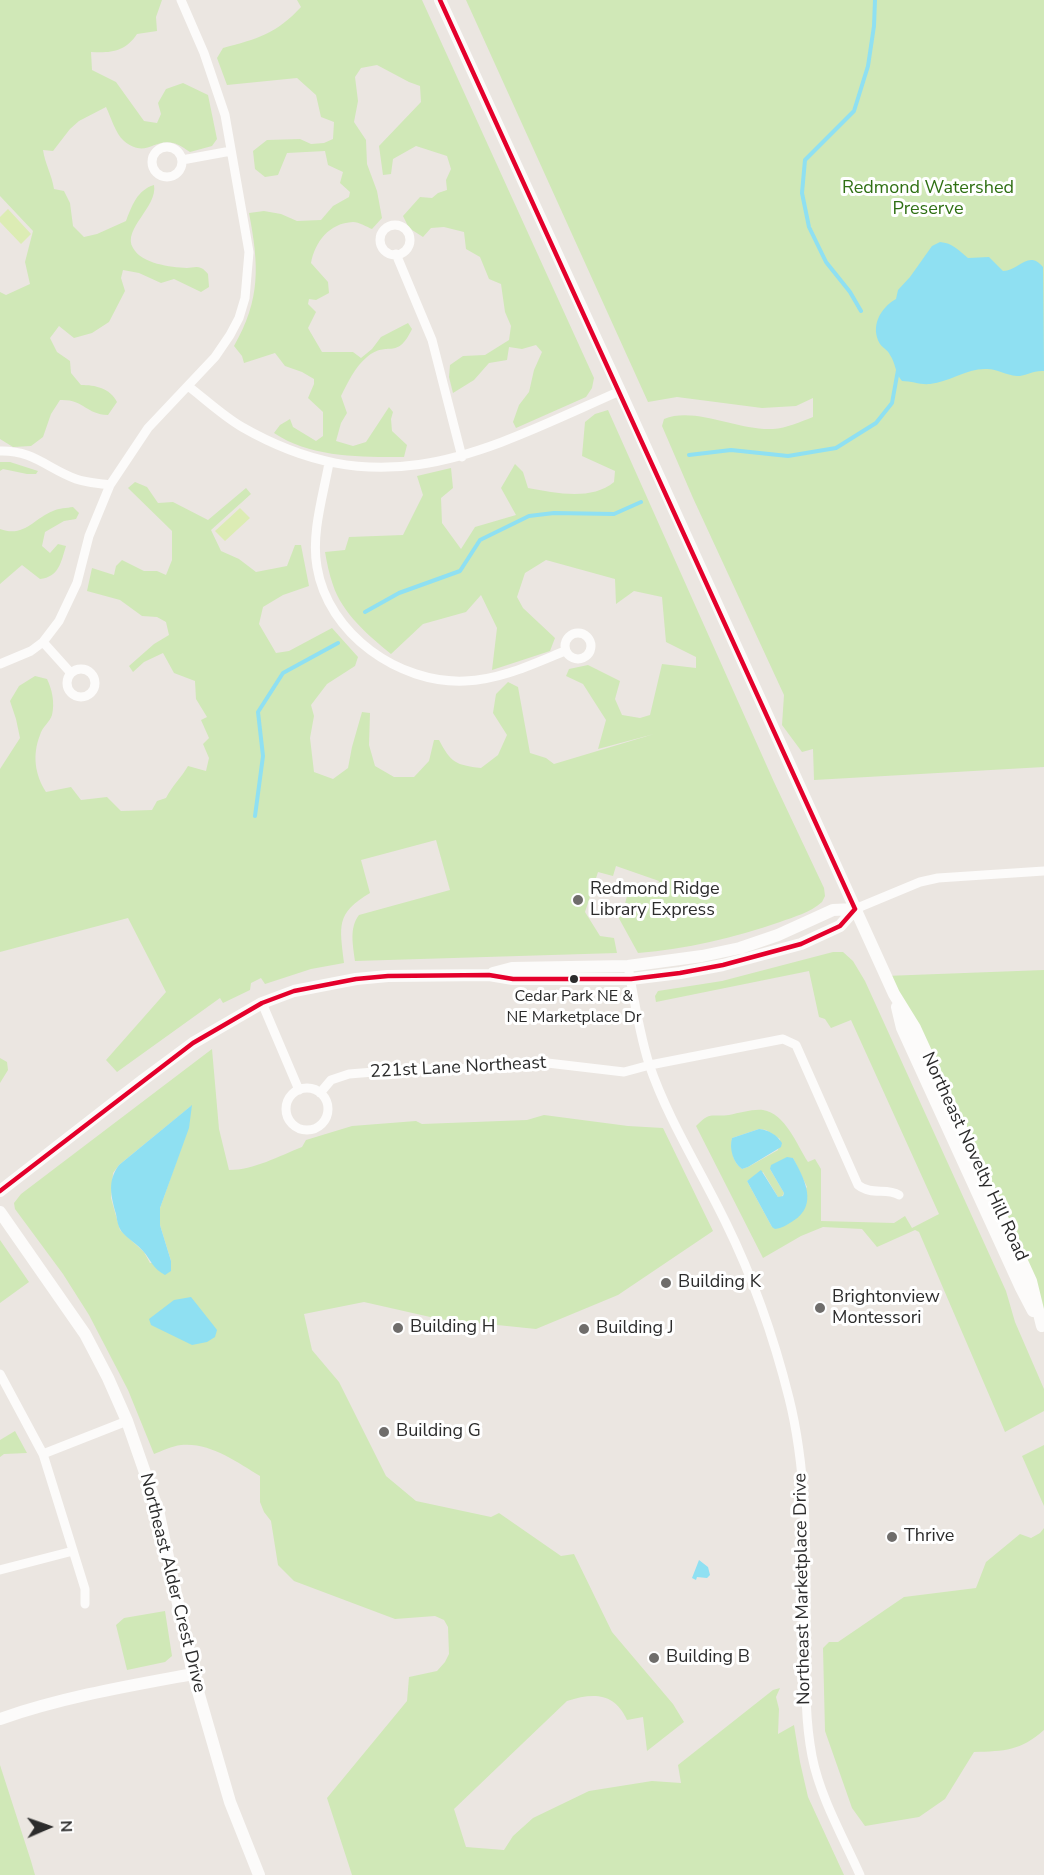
<!DOCTYPE html>
<style>
body{margin:0}
#map{position:relative;width:1044px;height:1875px;overflow:hidden;background:#ebe6e1;font-family:"Nunito Sans",sans-serif}
canvas{display:block}
.north{position:absolute;left:18px;top:1797px;width:60px;height:60px;-webkit-text-stroke:4px #fff;paint-order:stroke;rotate:88deg;font-size:16px;font-weight:700;line-height:24px;text-align:center;color:#2c2c2c}
.north::after{content:'';display:block;margin:auto;width:21px;height:27px;background:#2c2c2c;clip-path:polygon(50% 0,100% 100%,50% 72%,0 100%)}
</style>
<div id="map">
<canvas width="1044" height="1875"></canvas>
<div class="north">N</div>
</div>
<script>
const c = document.querySelector('canvas').getContext('2d');
c.lineJoin = 'round';
function paint(path, color) {
  c.fillStyle = color;
  c.fill(path, 'evenodd');
}
function trace(path, color, width, dash) {
  c.strokeStyle = color;
  c.lineWidth = width;
  c.lineCap = dash ? 'butt' : 'round';
  c.setLineDash(dash || []);
  c.stroke(path);
}
function label(font, color, halo, rows, align = 'center') {
  c.font = font + ' "Nunito Sans",sans-serif';
  c.lineWidth = 6;
  c.setLineDash([]);
  c.textBaseline = 'middle';
  c.strokeStyle = halo;
  c.fillStyle = color;
  for (const [text, x, y, turn = 0] of rows) {
    c.save();
    c.translate(x, y);
    c.rotate((+turn || 0) * Math.PI / 180);
    c.textAlign = isNaN(turn) ? turn : align;
    if (halo) c.strokeText(text, 0, 0);
    c.fillText(text, 0, 0);
    c.restore();
  }
}
const green = new Path2D(`
 M0 0H162L156 17 157 31 137 34C125 52 111 53 91 52L92 70 116 82 144 121 157 123 161 114 158 103 166 89 183 83 208 95 217 139 212 146 190 152C185 149 179 144 173 143 154 138 146 159 124 141 115 133 111 117 106 107L79 121 70 129 53 151 43 150C45 164 52 175 54 189L64 191 70 203 73 226 84 237 97 234 126 221C132 206 137 190 154 185 158 207 122 229 133 248 142 264 170 267 187 268 191 268 197 266 201 268 204 269 206 272 208 274L209 287 201 292 174 279 161 283 139 273 123 270 121 278 125 291 109 322 92 333 74 338 59 326 50 338 57 352 70 361 71 373 81 385C95 385 110 388 117 402L108 415C85 414 84 399 60 400L51 414 43 437 31 446 13 447 0 439V292L6 295 30 284 25 262 33 231 0 196Z
 M297 0H422L594 378 592 388 586 397 516 428 513 422 519 405 529 392 534 370 542 352 536 345 522 349 509 347 507 360 489 363 474 380 453 393 449 377 450 365 463 356 485 355 509 340 511 326 505 312 501 284 489 279 480 257 466 249 464 232 444 227 431 228 423 237 409 228 403 216 420 197 432 198 438 193 447 190 446 180 451 169 447 156 416 146 393 159 391 174 383 175 379 146 421 102 420 86 409 82 377 65 361 68 355 77 358 101 354 122 366 140 367 164 377 191 382 218 372 229C367 227 359 222 353 222 329 223 315 242 311 263L328 282 329 293 316 300 309 299 308 304 316 312 308 328 322 352H353L361 358 372 349 381 337 408 323 412 329C396 362 389 339 367 357 355 367 348 382 341 396L347 413 341 423 336 441 353 446 366 442 389 407 393 412 391 419 392 431 407 445 404 457C361 457 311 458 274 433L280 425 290 419 293 427 316 441 323 436V412L308 398 314 384V379L302 372 285 366 275 353 244 363 242 356 234 346C261 299 259 265 249 213L264 211 281 214 297 221 321 220 333 206 349 197 350 192 340 183 343 172 328 165 325 151 287 153 278 175 265 177 255 169 253 151 267 140 300 139 311 144 324 143 333 139 334 122 321 117 316 95 297 78 227 85 217 58 223 48C257 39 276 34 301 7Z
 M466 0H1044V767L814 780 813 749 802 752 782 725 784 695 693 498 662 426 664 419C695 406 739 431 773 429 787 428 800 422 813 417V398L796 406 762 408 677 397 648 402Z
 M608 410 774 782 824 888 825 896 822 902C811 912 794 917 780 922 734 938 686 949 638 953L616 913V906L624 908 629 888 654 896 659 881 616 866 613 876 598 872 585 912 600 936 614 938 617 953 355 961C353 945 349 928 359 915L450 890 436 840 361 860 370 893C335 914 340 926 344 963L311 969 265 984 261 978 251 983 250 990 223 1003 220 998 117 1072 106 1060 166 992 128 918 0 952V769L20 738 16 719 10 701 19 686 35 676 47 679C52 689 55 703 52 715 50 722 42 727 40 735 32 755 35 775 46 792L71 787 81 800 107 797 121 811 152 810 157 801 166 798C172 786 181 778 188 766L206 771 209 758 203 744 209 738 201 720 207 717 196 699 195 681 174 673 163 653 144 662 133 672 129 666 154 644 169 635 166 622 157 617 142 616 120 600 87 591 92 568 114 575 116 566 122 560 144 571H157L166 575 172 560V531L128 488 135 482 147 487 158 503 173 502 208 520 246 488 251 494 211 530 221 551 239 559 256 572 287 566 295 545H301L309 586 283 595 263 607 259 624 276 653 289 651 332 628 358 657 355 666 327 684 311 705 314 716 310 738 314 772 333 779 348 768 352 747 362 712 370 713 369 745 375 766 394 777H414L429 761 434 740H439C451 763 456 765 481 768L498 755 507 735 493 713 496 694 508 682 518 687 530 753 546 758 554 764 654 734 598 749 606 720 583 684 566 676 569 669 588 665 620 681 615 699 622 715 640 718 650 715 662 664 696 668V657L666 642 662 597 634 591 616 604 615 579 546 560 525 573 517 597 523 608 555 638 550 651 492 670 497 628 481 595 466 612 423 624 391 654C369 636 342 613 333 585 329 574 327 563 325 552L345 550 349 537 403 535 423 495 417 476 451 468 453 488 441 498 442 523 461 549 475 527 516 515 501 488 515 464 523 472 528 488C556 493 591 501 614 482L615 471 582 456 585 422 595 414Z
 M0 462H10L38 471 36 474H27L3 469 0 471Z
 M73 507 79 513 76 519 64 521 45 532 42 546 50 553 58 544 66 546C61 562 59 577 40 579L22 565 0 584V529C24 538 33 519 53 511 59 508 67 508 73 507Z
 M833 952H843L853 961 865 981 1006 1291 1015 1322 1044 1389V1411L1005 1432 919 1232 915 1230 877 1247 862 1229 823 1227 801 1236 763 1258 696 1126C710 1111 711 1117 729 1115 740 1113 752 1109 763 1110 785 1113 797 1145 808 1162L815 1159 821 1169V1221L894 1223 905 1216 912 1228 939 1214 851 1020 831 1028 825 1019 819 1017 809 971 656 1002 655 996 658 991 722 981ZM759 1129 766 1130 780 1139 778 1150 748 1167 742 1169C732 1162 731 1149 732 1138ZM793 1158 807 1187 772 1227 747 1181 763 1172 778 1197 781 1198 784 1193 770 1169Z
 M1044 970V1331L1031 1281 885 976Z
 M212 1049 219 1129 229 1170C254 1170 279 1156 302 1147L306 1140 352 1126 416 1121 422 1124 527 1120 544 1115 628 1126 663 1128 713 1231 618 1295 536 1329 439 1319 364 1302 304 1314 312 1350 339 1382 386 1476 416 1501 491 1517 499 1513 561 1556 574 1554 612 1632 673 1704 684 1722 647 1751 643 1717 627 1720C614 1692 593 1693 567 1701L454 1809 466 1847 504 1850 513 1836 533 1818 589 1791 652 1781 681 1783 678 1765 773 1690 780 1688 776 1697 779 1709 778 1734 794 1725 800 1762 808 1797 844 1875H352L327 1798 407 1701 409 1677 437 1671 445 1662 449 1654 448 1627 444 1620 435 1616 395 1619 294 1581 278 1565 271 1521 264 1512 260 1502V1476C237 1462 210 1442 181 1445 172 1446 162 1451 154 1454L128 1390 89 1315 63 1274 15 1209 14 1203 21 1194ZM191 1106 188 1128 160 1208V1225L171 1261 150 1263 144 1252 120 1230 111 1198 113 1173 119 1165Z
 M0 1058 7 1062 8 1070 0 1083Z
 M0 1240 29 1282 0 1303Z
 M15 1431 27 1453 4 1454 0 1457V1440Z
 M1044 1445V1506L1022 1456Z
 M1044 1528V1730C1020 1751 1005 1751 974 1752L945 1799 919 1817 865 1826 852 1808 825 1731 823 1648 829 1642H838L904 1597 976 1588 986 1562 1020 1534 1031 1538 1040 1533Z
 M165 1611 172 1656 165 1662 127 1670 116 1625 124 1618Z
 M0 1765 31 1861 35 1875H0Z`);
const pitch = new Path2D(`
 M8 209 31 234 21 244 0 222V217Z
 M240 508 250 518 225 541 215 531Z`);
const water = new Path2D(`
 M940 242C953 243 958 250 968 258L989 257 1003 271C1019 271 1028 249 1043 267L1044 371C1034 370 1026 376 1017 376 1005 375 996 368 985 369 966 369 949 382 930 384 920 385 912 381 902 381 895 373 896 364 890 355 888 350 883 348 880 344 870 327 880 308 896 299L898 290 910 277 932 246Z
 M192 1105 189 1128 160 1208V1225L171 1261V1271L165 1275C153 1269 151 1260 143 1251 137 1244 128 1239 122 1232 118 1227 117 1220 116 1214 111 1196 107 1181 119 1165Z
 M759 1129C769 1130 777 1135 782 1143L781 1147 748 1167 742 1169C733 1163 729 1148 732 1138Z
 M787 1157 793 1158C804 1178 819 1205 793 1221 787 1225 782 1228 775 1229L772 1227 747 1181 761 1170 778 1197 783 1196 784 1193 770 1169 771 1165Z
 M191 1297 214 1326 217 1330 215 1337 207 1342 192 1345 151 1325 149 1319 174 1300Z
 M699 1560 708 1567 710 1575 707 1578 697 1577 696 1580 692 1578Z`);
const stream = new Path2D(`
 M861 311 850 292 826 262 809 227 802 193 805 160 854 111 868 66 874 26 875 0
 M689 455 731 450 788 456 836 448 876 423 892 403 898 370
 M365 612 399 593 460 571 480 540 529 516 554 513 614 514 641 502
 M255 816 263 756 258 712 283 673 338 643`);
const street = new Path2D(`
 M152 162a15 15 0 1 1 30 0a15 15 0 1 1-30 0Z
 M182 160 231 151
 M380 240a15 15 0 1 1 30 0a15 15 0 1 1-30 0Z
 M396 254 432 340 462 457
 M188 386C205 399 223 416 242 427 385 509 486 450 620 391
 M0 451C33 450 48 469 76 479 87 483 99 483 110 485
 M329 463C323 496 311 534 317 567 328 634 399 684 465 681 500 680 533 664 565 651
 M565 646a13 13 0 1 1 26 0a13 13 0 1 1-26 0Z
 M43 642 70 672
 M0 664 31 651 43 642 59 621 77 583 89 536 110 485 148 428 215 357 230 335 239 318 245 298 249 252 225 115 204 53 181 0
 M67 683a14 14 0 1 1 28 0a14 14 0 1 1-28 0Z
 M855 909 920 882 938 878 1044 871
 M628 966C634 999 639 1032 649 1064 668 1120 701 1171 726 1223 754 1280 774 1338 789 1398 808 1474 806 1554 806 1632 806 1674 804 1714 812 1756 820 1797 843 1837 860 1875
 M262 1003 299 1090
 M286 1109a21 21 0 1 1 42 0a21 21 0 1 1-42 0Z
 M320 1093 331 1080 349 1074 411 1069 509 1068 539 1062 624 1072 650 1065 783 1039 796 1045 858 1185C872 1196 886 1187 899 1195
 M0 1374 43 1454 85 1589V1604
 M43 1454 127 1421
 M0 1570 73 1551`);
const secondary = new Path2D(`
 M440 0 620 391 894 994 915 1028 1031 1281 1042 1326
 M493 973 512 968 628 966 702 956 740 948 778 935 833 910 855 909
 M897 1007 902 1028 1021 1288 1033 1311
 M0 1191 143 1080 193 1043 262 1003 294 991 356 979 388 976 489 975 513 979H631L680 973 723 965 801 944 840 926 855 909
 M0 1212 85 1334 108 1378 127 1421 158 1510 193 1674 230 1802 259 1875
 M0 1719C63 1697 128 1686 193 1674`);
const bus1 = new Path2D(`
 M440 0 855 909
 M0 1191 193 1043 262 1003 294 991 356 979 388 976 489 975 513 979H631L680 973 723 965 801 944 840 926 855 909`);
const markers = [
 [578,900,6,"#6f6d6b"],
 [574,979,5,"#2c2c2c"],
 [666,1283,6,"#6f6d6b"],
 [820,1308,6,"#6f6d6b"],
 [398,1328,6,"#6f6d6b"],
 [584,1329,6,"#6f6d6b"],
 [384,1432,6,"#6f6d6b"],
 [892,1537,6,"#6f6d6b"],
 [654,1658,6,"#6f6d6b"]
];
const busNames = [
 ["Cedar Park NE &",574,997],
 ["NE Marketplace Dr",574,1018]
];
const parkNames = [
 ["Redmond Watershed",928,189],
 ["Preserve",928,210]
];
const poiNames = [
 ["Redmond Ridge",590,890],
 ["Library Express",590,911],
 ["Building K",678,1283],
 ["Brightonview",832,1298],
 ["Montessori",832,1319],
 ["Building H",410,1328],
 ["Building J",596,1329],
 ["Building G",396,1432],
 ["Thrive",904,1537],
 ["Building B",666,1658]
];
const streetNames = [
 ["221st Lane Northeast",458,1068,-3],
 ["Northeast Novelty Hill Road",974,1157,65],
 ["Northeast Alder Crest Drive",172,1583,76],
 ["Northeast Marketplace Drive",803,1589,-91]
];
paint(green, '#d0e8b7');
paint(pitch, '#dcecb4');
paint(water, '#8fe0f2');
trace(stream, '#8fe0f2', 4);
trace(street, '#fcfbfa', 9);
trace(secondary, '#fcfbfa', 12);
trace(bus1, '#e4002b', 4.5);
for (const [x, y, r, color] of markers) {
  const dot = new Path2D();
  dot.arc(x, y, r, 0, 2 * Math.PI);
  c.fillStyle = color;
  c.fill(dot);
  trace(dot, '#fff', 2);
}
label('16px', '#2c2c2c', '#fff', busNames);
label('18px', '#2f7014', '#fff', parkNames);
label('18px', '#2c2c2c', '#fff', poiNames, 'left');
label('18px', '#2c2c2c', '#fff', streetNames);
</script>
